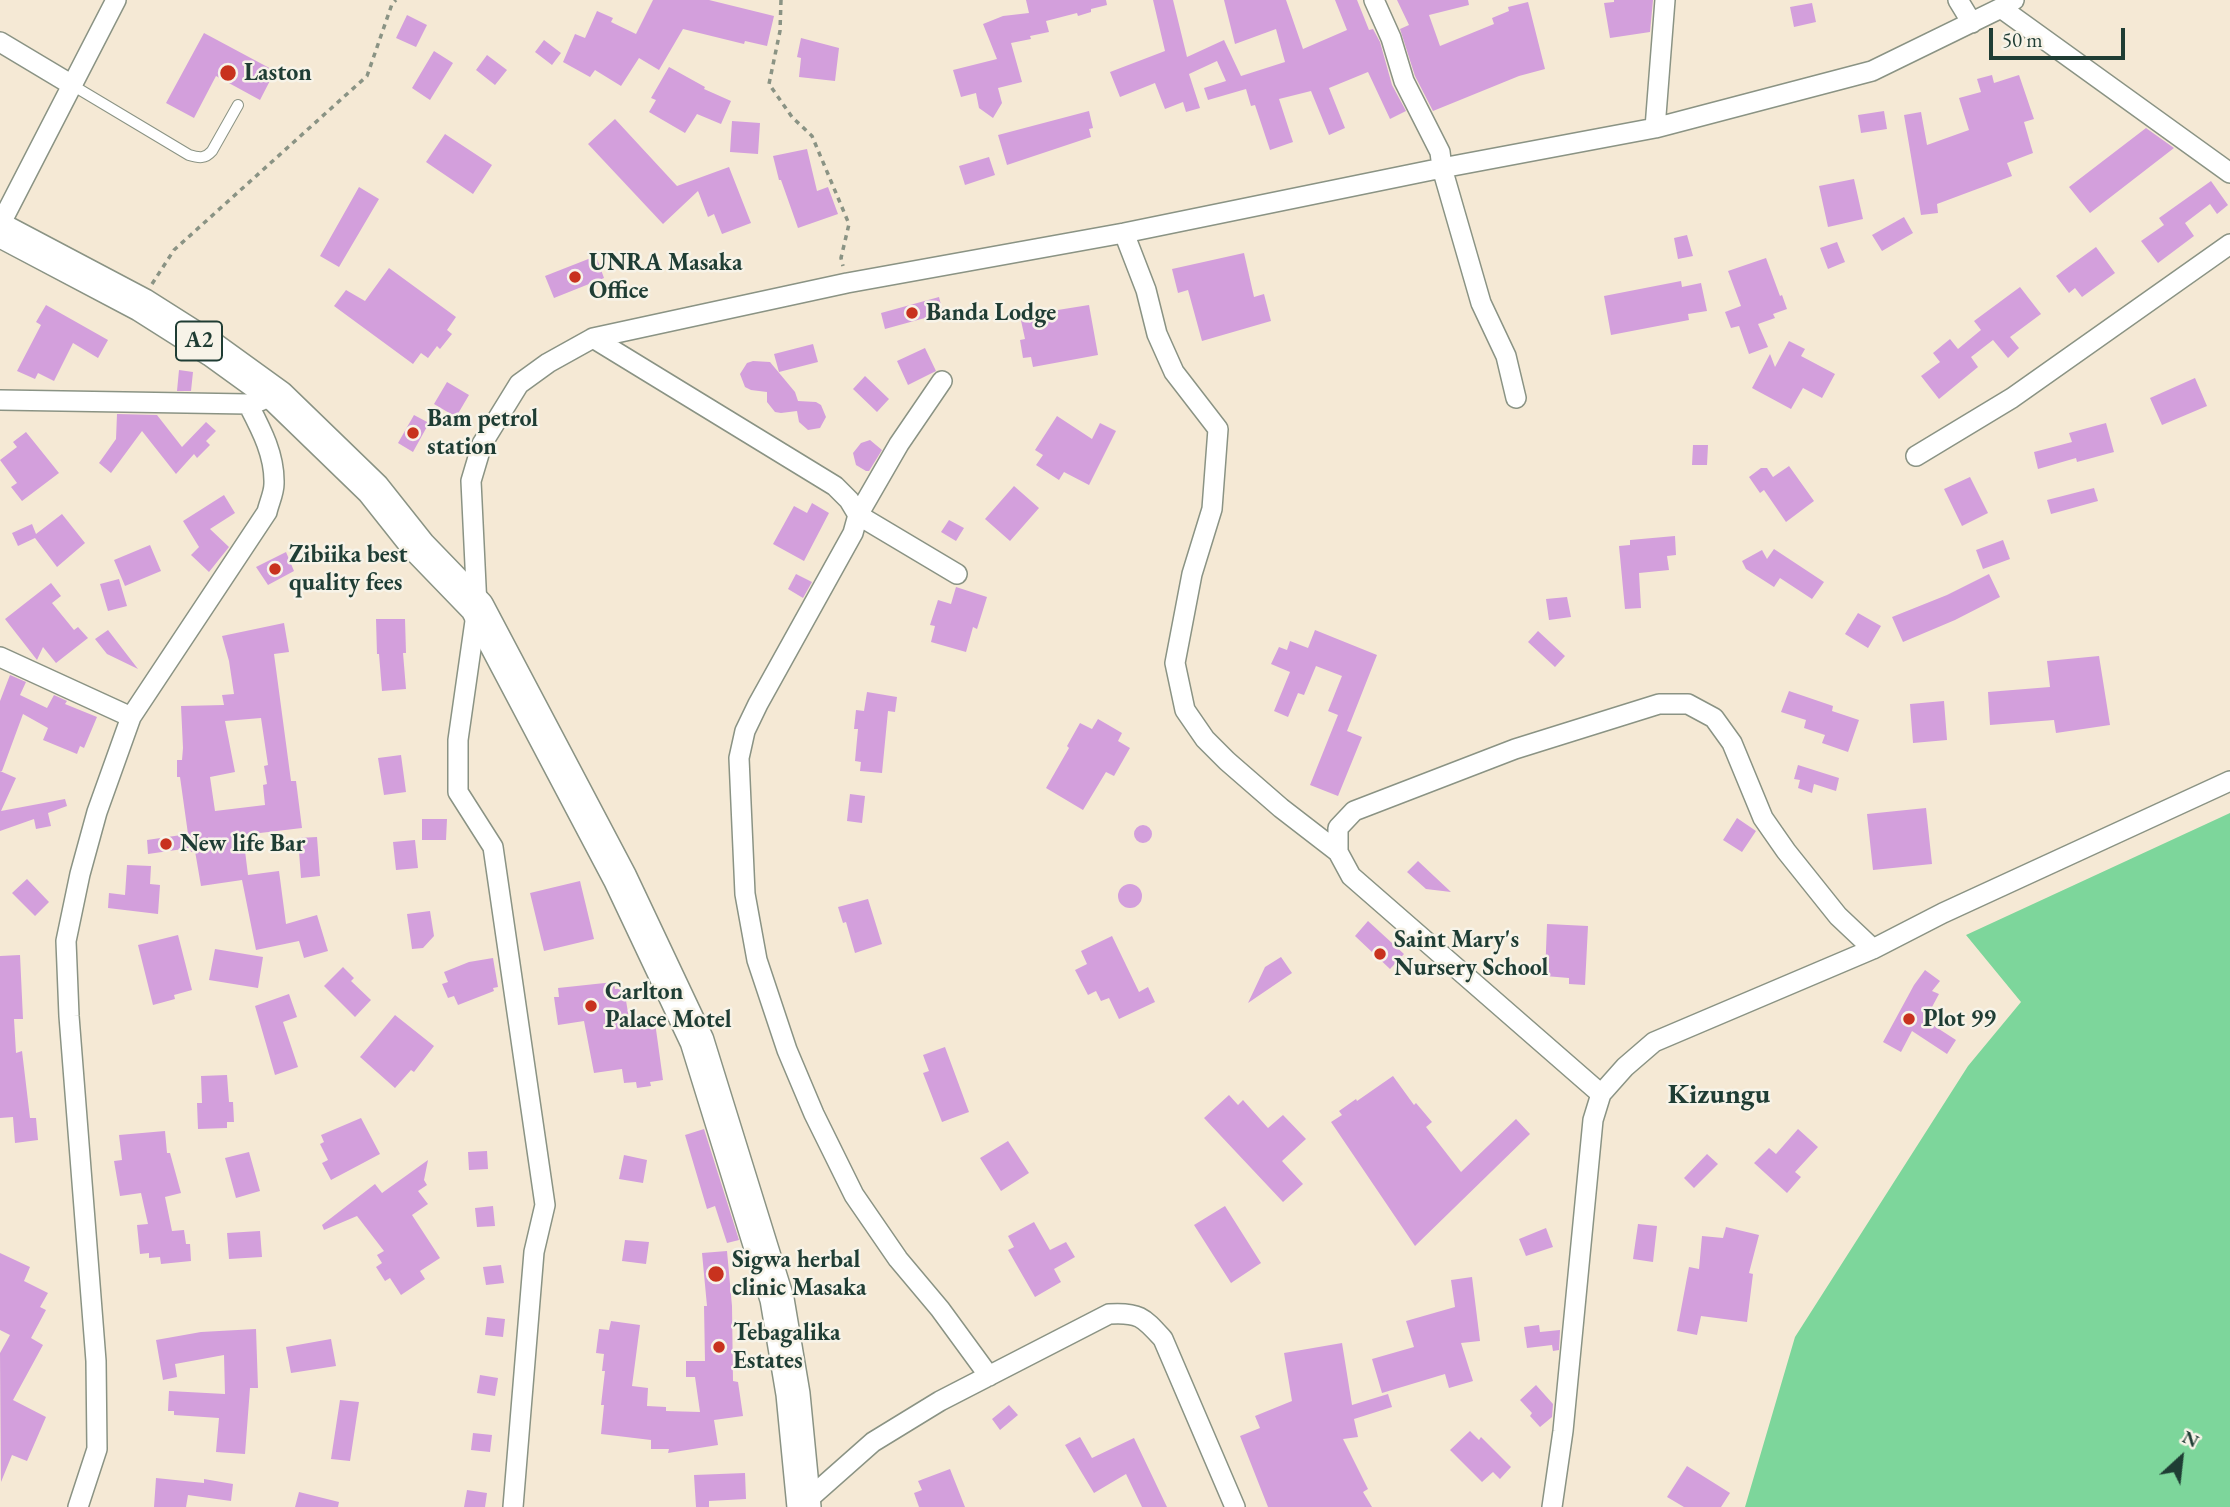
<!DOCTYPE html>
<style>
body{margin:0}
#map{position:relative;width:2230px;height:1507px;overflow:hidden;background:#f5e9d5;font-family:"EB Garamond",serif}
canvas{display:block}
.north{position:absolute;left:2146px;top:1423px;width:70px;height:70px;-webkit-text-stroke:5px #f7f3e8;paint-order:stroke;rotate:27deg;font-size:19px;font-weight:700;line-height:28px;text-align:center;color:#1f3d34}
.north::after{content:'';display:block;margin:auto;width:24px;height:32px;background:#1f3d34;clip-path:polygon(50% 0,100% 100%,50% 72%,0 100%)}
.scale{position:absolute;left:1989px;top:28px;width:136px;height:32px;box-sizing:border-box;border:4px solid #1f3d34;border-top:0;padding-left:9px;font-size:21px;line-height:24px;white-space:nowrap;color:#1f3d34;-webkit-text-stroke:5px #f7f3e8;paint-order:stroke}
</style>
<div id="map">
<canvas width="2230" height="1507"></canvas>
<div class="north">N</div>
<div class="scale">50 m</div>
</div>
<script>
const c = document.querySelector('canvas').getContext('2d');
c.lineJoin = 'round';
function paint(path, color) {
  c.fillStyle = color;
  c.fill(path, 'evenodd');
}
function trace(path, color, width, dash) {
  c.strokeStyle = color;
  c.lineWidth = width;
  c.lineCap = dash ? 'butt' : 'round';
  c.setLineDash(dash || []);
  c.stroke(path);
}
function label(font, color, halo, rows, align = 'center') {
  c.font = font + ' "EB Garamond",serif';
  c.lineWidth = 5;
  c.setLineDash([]);
  c.textBaseline = 'middle';
  c.strokeStyle = halo;
  c.fillStyle = color;
  for (const [text, x, y, turn = 0] of rows) {
    c.save();
    c.translate(x, y);
    c.rotate((+turn || 0) * Math.PI / 180);
    c.textAlign = isNaN(turn) ? turn : align;
    if (halo) c.strokeText(text, 0, 0);
    c.fillText(text, 0, 0);
    c.restore();
  }
}
const green = new Path2D(`
 M2230 813V1507H1745L1795 1337 1968 1066 2021 1002 1966 935Z`);
const building = new Path2D(`
 M653 0H709L774 16 767 46 745 41 744 44 683 29 659 70 639 58 621 86 595 70 590 77 563 62 575 34 585 38 597 11 613 18 611 22 636 34Z
 M1026 0H1106L1107 5 1091 9V12L1078 16 1077 13 1046 21 1049 32 1030 36 1031 39 1011 43 1022 82 998 88 1002 103 993 118 979 108 976 93 961 97 953 70 997 59 983 24 1003 16 1029 13Z
 M1153 0H1173L1187 57 1224 40 1241 76 1285 62 1276 29 1235 44 1224 0H1286L1303 49 1347 30 1335 0H1357L1369 30 1373 29 1380 42 1392 85 1406 111 1390 119 1368 72 1329 88 1345 128 1329 135 1311 91 1279 99 1293 142 1270 150 1255 105 1251 106 1246 89 1208 100 1204 88 1226 81 1217 61 1189 74 1200 108 1186 112 1183 102 1165 109 1155 83 1120 97 1110 72 1165 51Z
 M1397 0H1468L1469 5 1429 15 1440 46 1494 24 1492 18 1509 11 1508 7 1528 2 1545 69 1519 76 1433 111 1415 76 1400 29 1409 25Z
 M1614 0H1653L1650 32 1610 38 1604 3 1614 2Z
 M1812 3 1816 22 1794 27 1790 7Z
 M407 15 427 25 416 47 396 38Z
 M204 33 275 71 260 100 216 76 194 118 166 103Z
 M801 38 839 48 835 81 799 77 801 58 797 57Z
 M544 40 561 53 552 65 535 52Z
 M434 51 453 63 430 100 412 88Z
 M487 55 507 70 495 85 476 70Z
 M669 67 705 87 704 89 731 101 721 124 697 114 685 133 649 112 656 100 651 98Z
 M1992 75 1994 83 2019 75 2034 119 2024 122 2033 153 2007 163 2012 176 1937 204 1938 213 1921 215 1904 115 1921 112 1927 145 1969 130 1959 98 1981 92 1977 79Z
 M1089 111 1093 128 1089 129 1091 137 1007 165 998 135Z
 M1884 111 1887 129 1861 133 1858 115Z
 M615 119 677 186 729 167 751 223 722 234 714 214 708 217 698 191 663 224 588 144Z
 M732 121 760 123 758 154 730 152Z
 M2146 128 2174 148 2090 213 2069 187Z
 M445 134 492 165 473 194 426 162Z
 M807 149 817 191 828 187 838 214 798 228 781 180H779L773 156Z
 M989 157 995 175 965 185 959 166Z
 M1854 179 1863 219 1828 227 1819 186Z
 M2211 181 2228 205 2217 214 2210 204 2185 223 2194 236 2158 263 2141 241 2164 225 2159 218Z
 M359 187 379 199 339 267 320 256Z
 M1904 217 1913 233 1882 251 1872 235Z
 M1687 235 1693 256 1678 259 1674 238Z
 M1837 242 1845 262 1828 269 1820 248Z
 M2096 247 2115 273 2082 297 2075 288 2069 293 2056 276Z
 M1244 253 1254 297 1264 294 1271 321 1202 341 1188 290 1178 293 1172 269Z
 M596 256 604 278 554 298 545 276Z
 M1766 258 1780 296 1782 295 1787 309 1773 314 1775 318 1758 324 1768 347 1749 354 1739 326 1731 328 1725 312 1741 306 1728 271Z
 M389 268 456 317 447 330 452 334 440 349 437 346 428 358 421 353 413 364 334 306 346 290 365 301Z
 M1681 281 1682 287 1701 283 1707 311 1688 314 1689 320 1611 335 1604 296Z
 M2020 287 2041 314 2010 337 2019 348 2008 358 1993 340 1971 357 1978 367 1939 399 1921 376 1940 362 1933 353 1950 339 1958 349 1981 330 1974 321Z
 M939 297 943 313 885 329 881 313Z
 M46 305 108 340 98 358 73 343 54 381 38 373 35 379 17 371 41 325 36 322Z
 M1089 305 1098 355 1033 367 1031 357 1023 358 1020 340 1025 339 1020 316Z
 M1789 341 1805 349 1801 356 1835 374 1822 398 1803 388 1791 409 1752 388 1770 354 1775 367Z
 M813 344 818 362 779 372 774 354Z
 M925 348 936 371 908 385 897 361Z
 M753 361 770 362 795 392 798 401 816 402 821 405 826 417 820 428 808 430 799 422 797 411 781 413 775 412 767 402V392L751 390 745 387 740 374 747 363Z
 M179 370 193 372 191 391H177Z
 M865 376 889 399 877 412 853 389Z
 M2195 378 2207 406 2162 425 2150 398Z
 M447 382 469 395 456 417 434 404Z
 M117 414 157 415 182 447 206 422 216 431 206 441 210 445 197 458 194 454 176 474 142 431 111 473 99 463 116 439Z
 M414 415 429 423 413 452 398 443Z
 M1057 416 1092 439 1100 423 1116 431 1089 485 1064 472 1059 480 1036 465 1043 455 1035 450Z
 M2106 423 2114 452 2077 462 2076 458 2038 469 2034 452 2072 442 2069 433Z
 M26 432 59 473 22 501 11 487 17 483 0 460 17 447 13 442Z
 M870 440 882 450 869 471H866L856 465 853 453 861 443Z
 M1693 445H1708L1707 465H1692Z
 M1789 466 1814 501 1786 522 1764 490 1760 493 1749 477 1761 468H1767L1773 477Z
 M1970 477 1988 513 1962 526 1944 489Z
 M1014 486 1039 508 1010 541 985 519Z
 M2094 488 2098 501 2051 514 2047 500Z
 M224 495 235 513 210 529 229 547 209 572 191 555 199 547 183 521Z
 M812 503 829 513 804 561 773 544 794 506 807 513Z
 M62 514 85 543 57 567 35 538 18 546 12 533 32 524 36 534Z
 M949 520 964 528 956 541 941 532Z
 M1675 536 1676 555 1667 556 1669 570 1639 573 1641 608 1625 609 1619 546 1630 545V540Z
 M2003 540 2010 559 1983 569 1976 550Z
 M150 545 161 571 125 586 114 560Z
 M1774 549 1824 582 1812 599 1780 578 1774 587 1746 569 1742 561 1762 550 1767 559Z
 M286 552 294 571 268 585 256 567Z
 M796 574 812 582 803 598 788 589Z
 M1989 574 2000 597 1955 620 1903 642 1892 617 1947 595Z
 M119 579 127 606 108 611 100 584Z
 M51 583 61 596 52 603 74 630 78 627 88 638 56 663 43 647 37 660 5 619Z
 M956 587 987 597 977 629 973 627 966 652 931 642 935 626 930 625 938 600 951 604Z
 M1567 597 1571 617 1549 620 1546 599Z
 M1858 613 1881 626 1868 648 1845 634Z
 M376 619H405L406 653H403L406 689 382 691 379 654H377Z
 M284 623 289 652 274 654 291 781H296L302 828 243 835 248 875 279 871 286 924 317 915 328 951 304 958 299 941 256 950 242 880 201 886 195 851 191 852 190 848 148 854 147 840 188 834 180 777H177V760H182L183 748 181 706 224 705 222 695 234 694 229 661 222 636ZM261 718 268 765 264 766 267 784 263 785 265 805 215 811 210 777 235 772 225 721Z
 M108 630 138 669 107 654 95 639Z
 M1315 630 1377 655 1347 731 1362 737 1338 796 1310 785 1338 715 1328 711 1342 676 1316 666 1304 695 1298 693 1288 717 1274 711 1290 672 1271 664 1279 647 1287 650 1290 641 1308 648Z
 M1538 631 1565 656 1555 667 1528 642Z
 M2099 656 2110 725 2056 733 2054 720 1990 725 1988 692 2050 687 2047 661Z
 M10 675 26 682 20 695 47 708 54 695 67 701 65 704 97 717 84 748 80 746 77 754 43 740 48 728 23 714 2 771H0V701Z
 M1789 691 1833 706 1832 711 1859 720 1848 752 1822 743 1825 735 1804 728 1806 720 1781 712Z
 M867 692 897 697 895 712 888 711 882 773 860 771 861 762 855 761 858 729H854L856 710 864 711Z
 M1944 701 1947 740 1913 743 1910 704Z
 M1098 719 1122 733 1118 741 1130 748 1114 776 1106 772 1083 810 1046 788 1069 748 1067 746 1080 723 1092 729Z
 M401 755 406 792 384 795 378 758Z
 M1798 765 1839 778 1836 791 1814 784 1812 793 1798 788 1800 780 1794 779Z
 M0 771 16 778 1 811 65 799 67 806 48 813 51 826 36 829 34 819 0 831Z
 M850 794 865 796 862 823 847 821Z
 M1926 808 1932 864 1873 870 1867 814Z
 M1737 818 1756 831 1742 852 1723 840Z
 M422 819H447L446 840H422Z
 M1134 834a9 9 0 1 1 18 0a9 9 0 1 1-18 0Z
 M317 837 320 876 301 878 298 838Z
 M415 840 418 868 396 870 393 842Z
 M1418 861 1451 892 1426 889 1407 872Z
 M127 865 151 866 150 884 160 885 158 914 108 908 109 893 125 895Z
 M27 879 49 902 35 916 12 893Z
 M580 881 594 939 544 951 530 893Z
 M1118 896a12 12 0 1 1 24 0a12 12 0 1 1-24 0Z
 M868 899 882 944 855 953 846 922 843 923 838 907Z
 M430 911 434 936 423 948 412 949 407 914Z
 M1368 921 1404 954 1390 969 1355 936Z
 M1547 924 1588 926 1585 985 1569 984V978L1545 976Z
 M178 935 192 990 174 995 175 999 153 1005 138 945Z
 M1112 936 1139 992 1148 987 1155 1002 1119 1019 1109 998 1101 1001 1096 991 1088 995 1075 970 1087 964 1081 951Z
 M215 949 263 957 258 988 209 980Z
 M20 955 23 1019H14L16 1053 22 1051 30 1118H36L38 1140 15 1143 13 1117 0 1118V956Z
 M1281 957 1292 973 1248 1003 1265 967Z
 M493 958 498 987 493 988 494 991 458 1005 454 996 448 998 442 984 448 982 444 972 469 962Z
 M343 967 354 978 351 981 371 1000 355 1017 324 986Z
 M1925 970 1940 981 1932 991 1939 994 1925 1020 1956 1040 1947 1054 1912 1031 1901 1052 1883 1042 1914 985Z
 M614 982 615 989 624 988 629 1019 654 1015 663 1080 650 1082 651 1086 637 1088 636 1082 624 1083 622 1069 594 1073 584 1021 558 1025 554 997H559L558 988Z
 M289 994 297 1017 283 1022 298 1067 275 1075 255 1006Z
 M395 1015 434 1046 414 1072 411 1070 395 1088 360 1057Z
 M945 1047 969 1112 942 1122 923 1073 929 1071 923 1055Z
 M227 1075 229 1102H233L234 1122H227V1128L198 1129 197 1103H202L201 1076Z
 M1393 1076 1414 1105 1416 1103 1432 1122 1426 1127 1461 1172 1516 1119 1530 1134 1415 1246 1331 1122 1342 1115 1339 1111 1356 1099 1357 1101Z
 M1229 1095 1238 1105 1243 1100 1268 1128 1283 1115 1306 1139 1282 1161 1303 1184 1283 1202 1204 1118Z
 M361 1118 380 1154 331 1180 322 1163 328 1160 320 1144 324 1142 321 1135Z
 M704 1129 739 1240 727 1243 715 1206 707 1209 685 1135Z
 M1798 1129 1818 1147 1795 1172 1801 1177 1787 1193 1754 1163 1769 1148 1776 1154Z
 M165 1131 167 1153H170L181 1193 165 1197 172 1231 184 1230 186 1244H190L191 1261 161 1264 160 1257 149 1258V1253L140 1254 137 1225 148 1224 141 1193 120 1196 114 1161 122 1160 119 1135Z
 M1008 1141 1029 1173 1001 1191 980 1158Z
 M487 1151 488 1169 469 1170 468 1152Z
 M249 1152 260 1191 236 1198 225 1158Z
 M1707 1154 1718 1164 1694 1188 1684 1178Z
 M624 1155 647 1160 643 1183 619 1179Z
 M428 1160 424 1180 427 1185 418 1191 428 1204 412 1215 440 1258 420 1271 425 1279 401 1295 390 1278 385 1281 376 1267 382 1263 377 1255 384 1251 357 1216 324 1230 322 1225 375 1184 382 1193Z
 M493 1206 495 1226 477 1227 475 1208Z
 M1225 1206 1261 1263 1231 1283 1194 1225Z
 M1034 1222 1050 1250 1066 1242 1075 1257 1054 1269 1061 1282 1035 1297 1008 1250 1014 1247 1008 1236Z
 M1638 1224 1657 1226 1653 1262 1633 1259Z
 M1726 1227 1759 1235 1749 1273 1753 1274 1747 1322 1701 1316 1697 1335 1677 1331 1689 1267 1699 1269 1702 1236 1723 1238Z
 M1546 1228 1553 1247 1526 1256 1519 1239Z
 M260 1231 262 1257 229 1259 227 1233Z
 M625 1240 649 1242 646 1264 622 1261Z
 M727 1251 732 1306 733 1381 738 1382 743 1416 714 1420 718 1445 668 1453 669 1449H651V1440L601 1434 604 1405H601L605 1371H602L604 1354 596 1353 599 1329 609 1330 611 1321 640 1325 632 1386 648 1388 647 1406 666 1407V1411L700 1412 695 1377H686V1361H705L704 1306H707L702 1253Z
 M0 1253 30 1267 24 1281 48 1293 40 1307 46 1310 31 1338 43 1345 13 1400 46 1417 27 1461 12 1455 1 1482 0 1353 10 1335 0 1330Z
 M501 1265 504 1283 486 1285 483 1267Z
 M1472 1277 1480 1341 1461 1343 1473 1381 1449 1388 1445 1374 1382 1393 1372 1359 1414 1347 1406 1321 1455 1307 1451 1280Z
 M487 1317 505 1319 503 1337 485 1335Z
 M1539 1325 1540 1332 1560 1330 1559 1350 1553 1351 1552 1345 1527 1348 1524 1327Z
 M256 1329 258 1388H250L245 1454 216 1452 219 1418 174 1415V1411H168L169 1391 225 1394 224 1355 175 1364 177 1377 163 1380 156 1340 201 1332Z
 M331 1339 336 1366 291 1373 286 1347Z
 M1342 1343 1352 1405 1388 1394 1392 1407 1354 1419 1358 1437 1343 1439 1368 1489 1363 1492 1372 1507H1268L1240 1436 1260 1428 1255 1416 1292 1401 1284 1353Z
 M480 1375 498 1378 495 1396 477 1393Z
 M1536 1385 1553 1404 1552 1417 1540 1427 1530 1416 1532 1413 1520 1400Z
 M340 1400 359 1402 350 1461 331 1459Z
 M1009 1405 1018 1415 1000 1430 992 1419Z
 M1470 1431 1479 1440 1481 1437 1511 1467 1500 1479 1493 1472 1482 1482 1450 1450Z
 M473 1433 492 1435 490 1452 471 1450Z
 M1080 1437 1092 1458 1134 1438 1167 1507H1142L1126 1474 1094 1493 1065 1445Z
 M1687 1466 1730 1493 1721 1507H1684L1667 1497Z
 M950 1469 965 1507H919L914 1493 922 1490 918 1481Z
 M745 1473 746 1499 709 1501V1507H696L694 1475Z
 M156 1478 204 1483V1479L233 1484 231 1501 188 1495 186 1507H154Z
 M467 1490 487 1493 485 1507H464Z
 M299 1492 339 1502 338 1507H295Z`);
const path = new Path2D(`
 M781 0 780 31 769 84 792 117 812 136 849 224 841 258 843 266
 M152 284 174 250 367 76 392 4 396 0`);
const service = new Path2D(`
 M72 85 189 155C199 158 205 159 212 151L238 105`);
const minor = new Path2D(`
 M1374 0 1391 38 1404 81 1440 152 1442 168 1481 303 1506 356 1516 398
 M1958 0 1972 23
 M2001 8 2230 173
 M0 42 72 85
 M1655 128 1665 0
 M0 225 116 0
 M1124 233 1146 290 1157 334 1174 372 1218 429 1212 509 1192 574 1175 663 1185 710 1205 739 1227 761 1281 808 1338 852
 M593 338 835 486 849 500 858 515 853 533 758 704 745 731 739 758 745 894 757 960 787 1050 814 1114 854 1195 898 1259 940 1309 989 1376
 M942 381 899 444 858 515 957 574
 M0 400 248 404 260 401
 M1916 456 2012 398 2230 244
 M0 657 131 717
 M1601 1094 1351 876 1338 852V828L1354 811 1515 749 1659 704H1688L1714 718 1732 743 1763 818 1786 851 1838 916 1873 949
 M804 1503 873 1442 940 1401 1109 1314C1140 1312 1144 1318 1163 1339L1235 1507
 M78 1507 97 1449 96 1361 69 1016 66 941 80 874 97 812 131 717 267 512C269 503 274 493 274 484 275 455 261 429 248 404
 M513 1507 534 1252 545 1205 493 847 458 792V740L477 607 471 481 482 444 519 384 548 363 593 338 847 283 1124 233 1442 168 1655 128 1872 71 2001 8 2014 0
 M1552 1507 1563 1431 1593 1120 1601 1094 1625 1067 1654 1042 1873 949 1943 913 2230 781`);
const trunk = new Path2D(`
 M0 230 142 305 213 350 278 397 373 489 419 547 477 607 620 878 697 1041 777 1299 793 1394 804 1507`);
const markers = [
 [228,73,9,"#c8321e"],
 [575,277,7,"#c8321e"],
 [912,313,7,"#c8321e"],
 [413,433,7,"#c8321e"],
 [275,569,7,"#c8321e"],
 [166,844,7,"#c8321e"],
 [1380,954,7,"#c8321e"],
 [591,1006,7,"#c8321e"],
 [1909,1019,7,"#c8321e"],
 [716,1274,9,"#c8321e"],
 [719,1347,7,"#c8321e"]
];
const shields = [
 [199,341,46]
];
const shieldNames = [
 ["A2",199,341]
];
const poiNames = [
 ["Laston",244,73],
 ["UNRA Masaka",589,263],
 ["Office",589,291],
 ["Banda Lodge",926,313],
 ["Bam petrol",427,419],
 ["station",427,447],
 ["Zibiika best",289,555],
 ["quality fees",289,583],
 ["New life Bar",180,844],
 ["Saint Mary's",1394,940],
 ["Nursery School",1394,968],
 ["Carlton",605,992],
 ["Palace Motel",605,1020],
 ["Plot 99",1923,1019],
 ["Sigwa herbal",732,1260],
 ["clinic Masaka",732,1288],
 ["Tebagalika",733,1333],
 ["Estates",733,1361]
];
const quarterNames = [
 ["Kizungu",1719,1095]
];
paint(green, '#7dd69b');
paint(building, '#d39fdc');
trace(service, '#8a9384', 12);
trace(minor, '#8a9384', 22);
trace(trunk, '#8a9384', 36);
trace(path, '#8a9384', 3.5, [5, 5]);
trace(service, '#fff', 10);
trace(minor, '#fff', 19);
trace(trunk, '#fff', 33);
for (const [x, y, r, color] of markers) {
  const dot = new Path2D();
  dot.arc(x, y, r, 0, 2 * Math.PI);
  c.fillStyle = color;
  c.fill(dot);
  trace(dot, '#f7f3e8', 2.5);
}
for (const [x, y, w] of shields) {
  const box = new Path2D();
  box.roundRect(x - w / 2, y - 19.5, w, 39, 5);
  c.fillStyle = '#f7f3e8';
  c.fill(box);
  trace(box, '#1f3d34', 2);
}
label('bold 23px', '#1f3d34', null, shieldNames);
label('bold 24px', '#1f3d34', '#f7f3e8', poiNames, 'left');
label('bold 28px', '#1f3d34', '#f7f3e8', quarterNames);
</script>
